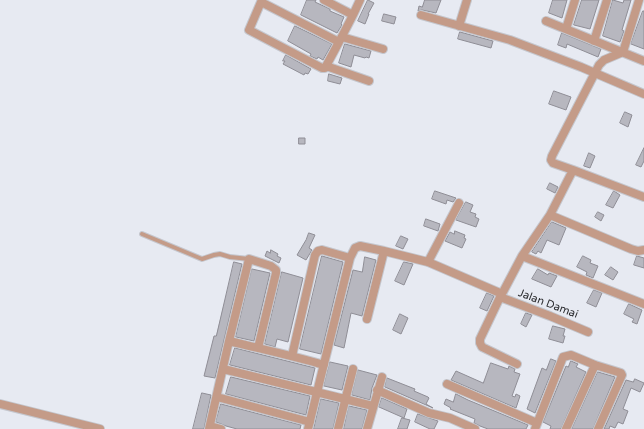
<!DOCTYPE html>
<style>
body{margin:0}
canvas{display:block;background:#e7eaf2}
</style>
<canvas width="644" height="429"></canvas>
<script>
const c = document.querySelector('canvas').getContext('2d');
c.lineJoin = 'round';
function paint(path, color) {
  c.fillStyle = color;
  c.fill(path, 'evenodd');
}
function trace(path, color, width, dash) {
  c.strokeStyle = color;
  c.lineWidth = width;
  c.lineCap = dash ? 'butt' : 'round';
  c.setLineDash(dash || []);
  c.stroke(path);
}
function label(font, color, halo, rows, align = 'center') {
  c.font = font + ' "Varela Round",sans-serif';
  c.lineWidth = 4;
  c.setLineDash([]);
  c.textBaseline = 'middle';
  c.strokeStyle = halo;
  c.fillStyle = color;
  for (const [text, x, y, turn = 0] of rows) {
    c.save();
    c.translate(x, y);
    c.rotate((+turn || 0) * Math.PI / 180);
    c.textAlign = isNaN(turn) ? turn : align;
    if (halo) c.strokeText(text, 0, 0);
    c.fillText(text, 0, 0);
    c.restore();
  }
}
const building = new Path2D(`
 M307 0H316L315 2 330 9V11L344 17 341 24 342 25 337 33 301 15Z
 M368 0 374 3 368 14H369L365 24 358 21Z
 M425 0H441L436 13 422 10 418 11 419 6 422 7Z
 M553 0H567L562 18 549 13Z
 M582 0H599L590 29 574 25Z
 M613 0 623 3 624 0H631L622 30 624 31 620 42 603 36Z
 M643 11H644V49L631 44Z
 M384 14 396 17 394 24 382 21Z
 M295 26 332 44 323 60 318 57 317 59 310 56 311 54 288 41Z
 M460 32 493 41 491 48 458 39Z
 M562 33 601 49 598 57 567 44 566 48 558 45Z
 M345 44 371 51 369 58 366 57 365 58 354 55 351 67 339 63Z
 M286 55 311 69 308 74 305 73 304 75 283 64 285 61H283Z
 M329 74 342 78 340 84 328 81Z
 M554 91 571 97 566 110 549 104Z
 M625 112 632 115 628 127 620 123Z
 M299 138H305V144H299Z
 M644 148V161L641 167 636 165Z
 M589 153 595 156 590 168 584 166Z
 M550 183 558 187 555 193 547 189Z
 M435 191 456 198 453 202 447 200 446 204 432 199Z
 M614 191 620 195 613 208 606 205Z
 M466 202 473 205 470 212 476 214 475 217 479 219 476 227 456 220Z
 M598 212 604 215 601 221 595 217Z
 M426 219 440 224 438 231 424 226Z
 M552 222 566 228 559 245 547 240 541 253 538 251 536 254 532 252Z
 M455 231 465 235 464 238 466 239 462 248 445 241 450 232 454 234Z
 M309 233 315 235 309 248 312 250 306 260 297 255 306 240Z
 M401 236 408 239 403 249 396 246Z
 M271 250 278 254 277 256 281 258 279 263 265 256 267 251 270 253Z
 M322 256 343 262 321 354 300 349Z
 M583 256 591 260 590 263 598 266 593 278 586 275 587 272 577 267Z
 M637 256 644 258V268L634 265Z
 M365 257 376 260 362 316 351 313 344 348 334 345 353 270 362 272Z
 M234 262 242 264 215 378 204 376 214 336H216Z
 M404 262 413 264 404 285 395 281Z
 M611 267 618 272 613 280 605 275Z
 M252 269 270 273 254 341 236 337Z
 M538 269 548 275 549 273 557 276 551 287 532 279Z
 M282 272 303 278 288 342 277 339 275 347 265 344Z
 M594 290 602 293 596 307 587 303Z
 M487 293 494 296 487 311 480 308Z
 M629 304 642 310 637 324 632 322 634 319 624 314Z
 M526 313 532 315 526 327 521 324Z
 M400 314 408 318 401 334 393 330Z
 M553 326 565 329 563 336H565L563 343 549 339Z
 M235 348 315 368 311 385 230 365Z
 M551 359 556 361 535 413 527 409 542 368 546 370Z
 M571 361 578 364 576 367 586 372 561 429H550L551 426 543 422 566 366 568 367Z
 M330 362 348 366 342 390 324 386Z
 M491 363 508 369 509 366 515 369 514 372 520 374 512 396 515 397 516 394 520 396 516 408 451 380 456 371 483 383Z
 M358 370 377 375 372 388 370 400 352 395Z
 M598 372 615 377 593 429H572Z
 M231 377 310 396 306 415 226 394Z
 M387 378 415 389 414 391 428 397 429 398 426 404 433 408 385 387Z
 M635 379 644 383 640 392 631 388 623 409 628 411 623 424 618 422 615 428 610 426 609 429H604L626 380 633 382Z
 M202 393 211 395 204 429H193Z
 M456 394 468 400 528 425 526 429H488L480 426 474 423 475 419 450 409 451 408 444 404 446 399 453 402Z
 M382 398 407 409 404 418 379 407Z
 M321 399 339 403 333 429H314Z
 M221 404 301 425 300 429H237L226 426 216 422Z
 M349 406 367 410 362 429H344Z
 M418 414 438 421 434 429H430L415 422Z
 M402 418 410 420 407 429H398Z`);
const lane = new Path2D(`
 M142 234 202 259 214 255 220 254 230 257 249 259`);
const street = new Path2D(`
 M262 0 261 2 339 42 353 15
 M324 0 353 15 360 0
 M261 2 249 30 322 68H325L339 42
 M421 15 510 40 581 67 644 94
 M546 21 644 61
 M459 26 467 0
 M566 29 575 0
 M342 37 383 49
 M594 41 607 0
 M326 66 369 81
 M573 170 644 197
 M550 215 573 170 553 163 551 160 552 156 599 65 604 60 623 52 639 0
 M522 256 644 304
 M428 262 459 203
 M502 293 480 339V343L482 347 517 364
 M500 297 550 316 588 332
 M367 319 384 251
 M258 348 276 273V270L271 266 249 259 229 341C261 349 293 356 324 365
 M292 356 315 255 318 251 322 250 350 258
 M223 369 373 406
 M447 384 537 423
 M377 390 429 413 450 418 475 429
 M217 397 310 422
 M0 404 100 429
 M210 426 221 429
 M209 429 229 341
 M308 429 350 258 355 248 360 246 384 251 428 262 500 293 503 292 522 256 550 215 631 249 638 251 644 250
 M338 429 353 369
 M367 429 382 377
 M535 429 563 357 571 355 595 365 621 373 622 375 598 429
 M566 429 595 365`);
const streetNames = [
 ["Jalan Damai",548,304,21]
];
paint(building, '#b7b7bf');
trace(building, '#8f8e96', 1);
trace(lane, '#c5c7ce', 6);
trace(street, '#c5c7ce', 10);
trace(lane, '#c49b88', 4);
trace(street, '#c49b88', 8);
label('11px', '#28292c', '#e7eaf2', streetNames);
</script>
